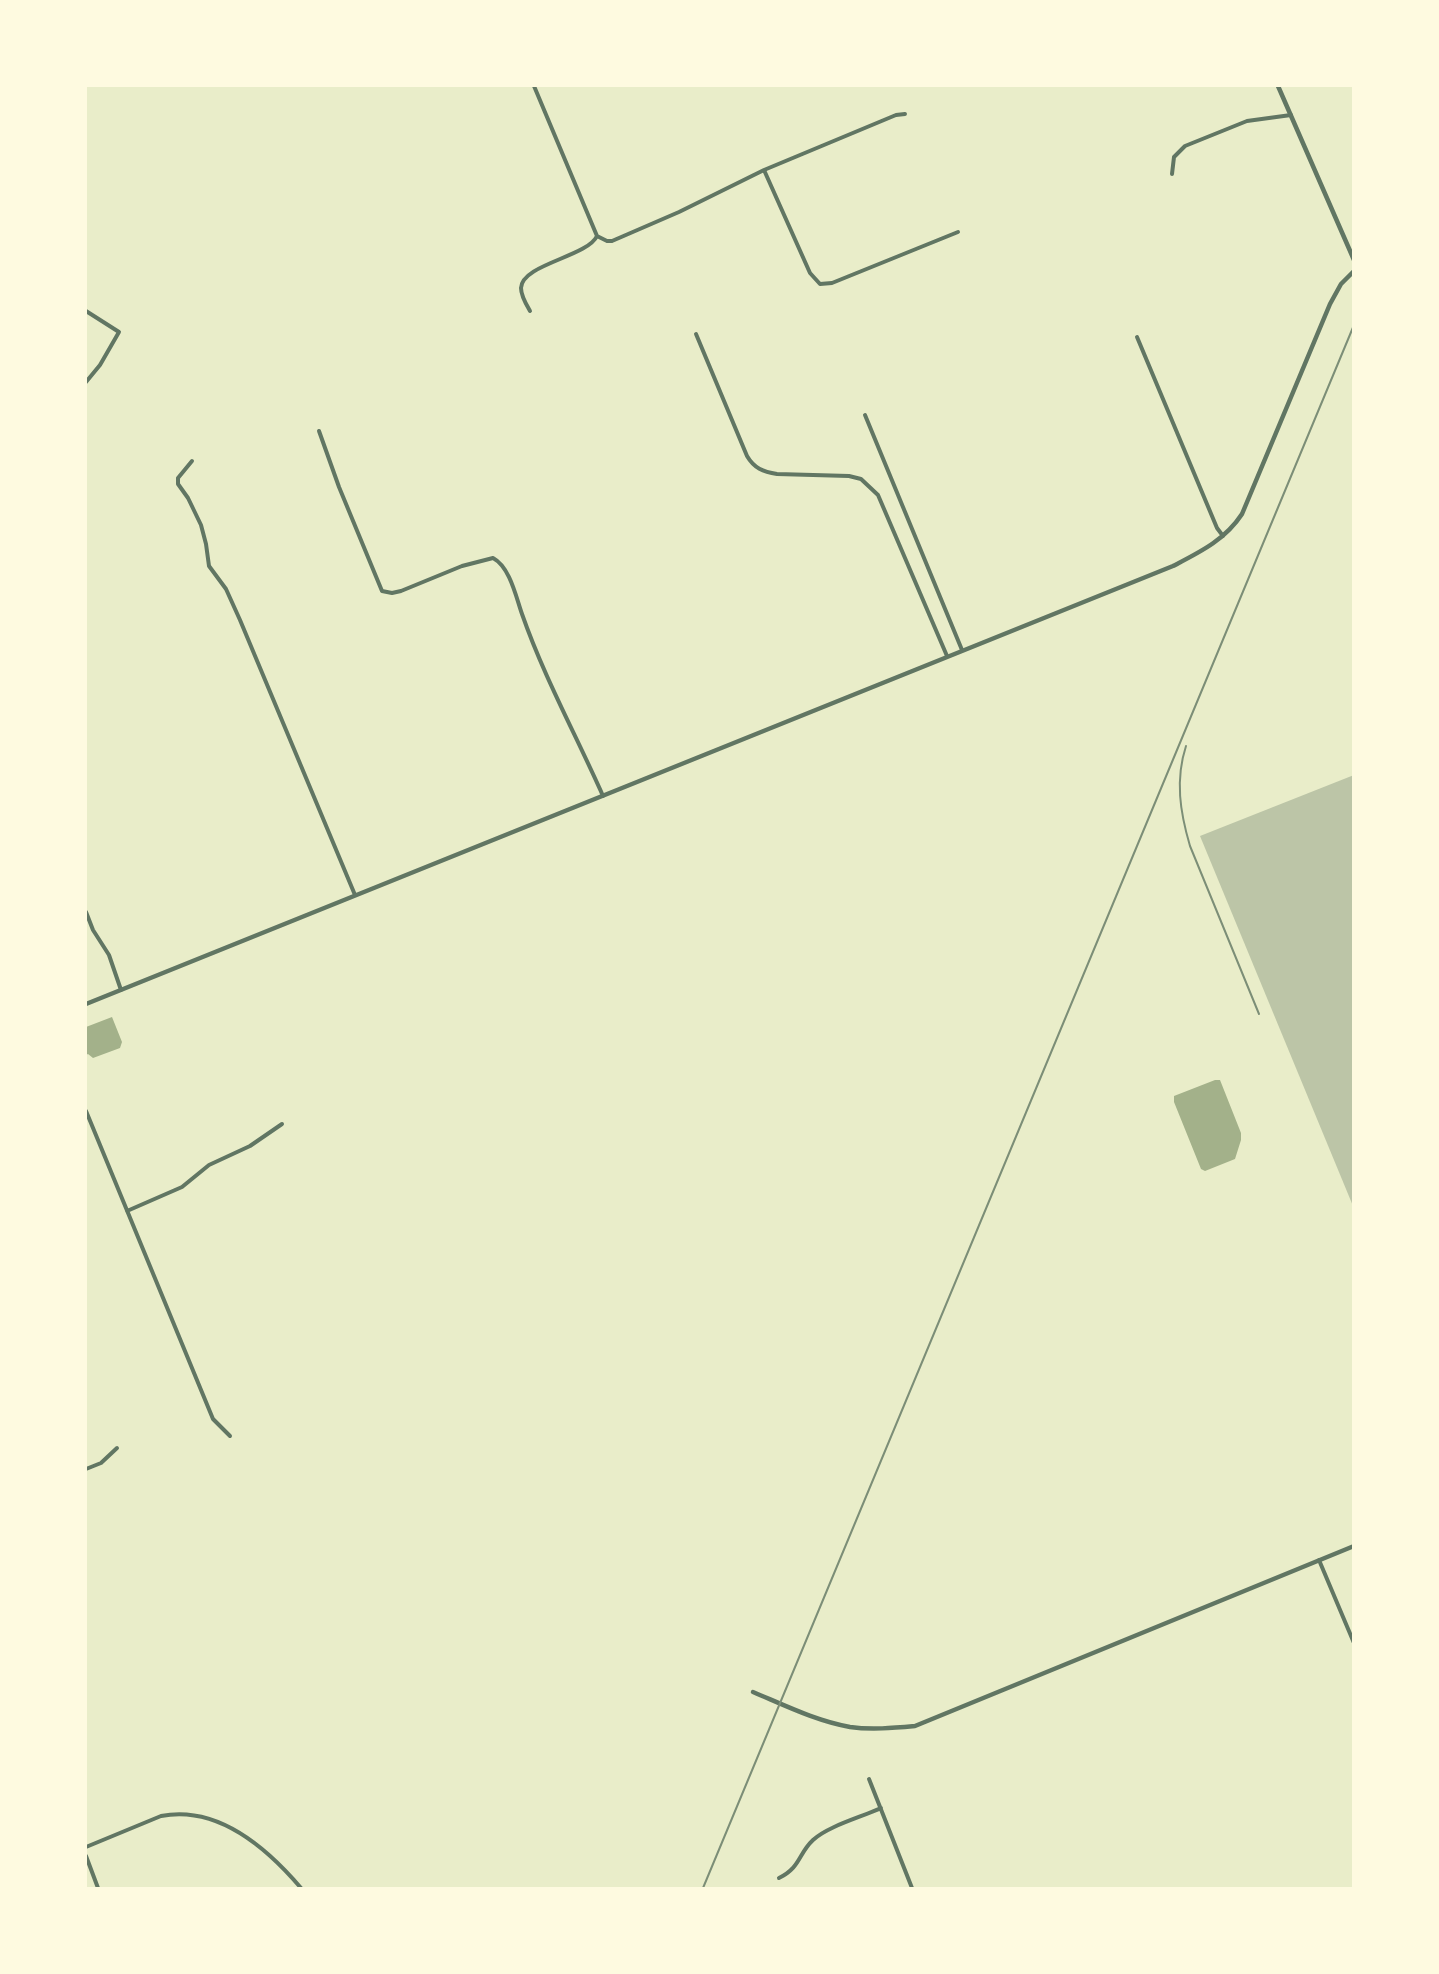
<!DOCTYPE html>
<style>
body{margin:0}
#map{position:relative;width:1439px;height:1974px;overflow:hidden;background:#e9edc9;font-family:Manrope,sans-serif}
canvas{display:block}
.frame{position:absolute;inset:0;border:87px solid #fefae0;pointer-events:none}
</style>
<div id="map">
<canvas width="1439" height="1974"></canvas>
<div class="frame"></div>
</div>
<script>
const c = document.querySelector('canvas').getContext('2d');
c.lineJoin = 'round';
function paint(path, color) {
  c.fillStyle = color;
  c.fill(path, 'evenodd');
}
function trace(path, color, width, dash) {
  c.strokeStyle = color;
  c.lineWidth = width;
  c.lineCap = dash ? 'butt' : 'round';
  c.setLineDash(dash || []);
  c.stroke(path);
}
const water = new Path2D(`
 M112 1017 122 1042 120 1048 93 1058 88 1054 86 1055V1027Z
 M1215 1080H1220L1222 1085 1241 1133V1140L1235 1159 1205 1171 1201 1169 1174 1102V1096Z`);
const building = new Path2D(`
 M1354 775V1206H1353L1200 836Z`);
const minor = new Path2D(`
 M534 86 597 236
 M764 170 810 273 820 284 832 283 958 232
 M1172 174 1174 157 1185 146 1247 121 1291 115
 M597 236 607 241H612L679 212 764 170 896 115 905 114
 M86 311 119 332 100 365 86 382
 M530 311C526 304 521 296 521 288 522 264 587 257 597 236
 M696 334 747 456C754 468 763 472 777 474L849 476 861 479 878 495 947 656
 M1137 337 1217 528 1223 536
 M865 415 962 650
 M319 431 339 487 382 591 392 593 401 591 462 566 493 558C510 567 516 597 522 614 544 677 576 735 603 796
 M192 461 178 478V484L188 498 201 525 206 544 209 566 226 589 240 620 355 895
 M86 912 93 930 109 955 121 990
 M86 1111 213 1419 230 1436
 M127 1211 182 1187 209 1165 250 1146 282 1124
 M86 1469 101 1463 117 1448
 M1319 1560 1354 1643
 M869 1779 912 1888
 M86 1847 161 1816C217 1805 267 1848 301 1888
 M86 1856 98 1888
 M779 1878C801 1867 798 1854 813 1840 828 1826 862 1817 881 1808`);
const tertiary = new Path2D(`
 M1278 86 1354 260
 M86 1004 1173 566C1200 552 1225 540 1242 514L1330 304 1341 284 1354 271
 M753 1692C784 1705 816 1721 850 1727 871 1730 893 1728 915 1726L1354 1546`);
const rail = new Path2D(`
 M1186 746C1175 780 1180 812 1190 846L1259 1014
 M703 1888 1354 325`);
paint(water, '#a3b18a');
paint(building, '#bcc5a7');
trace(minor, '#617663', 4);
trace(tertiary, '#617663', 4.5);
trace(rail, '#7c8e77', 2);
</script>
